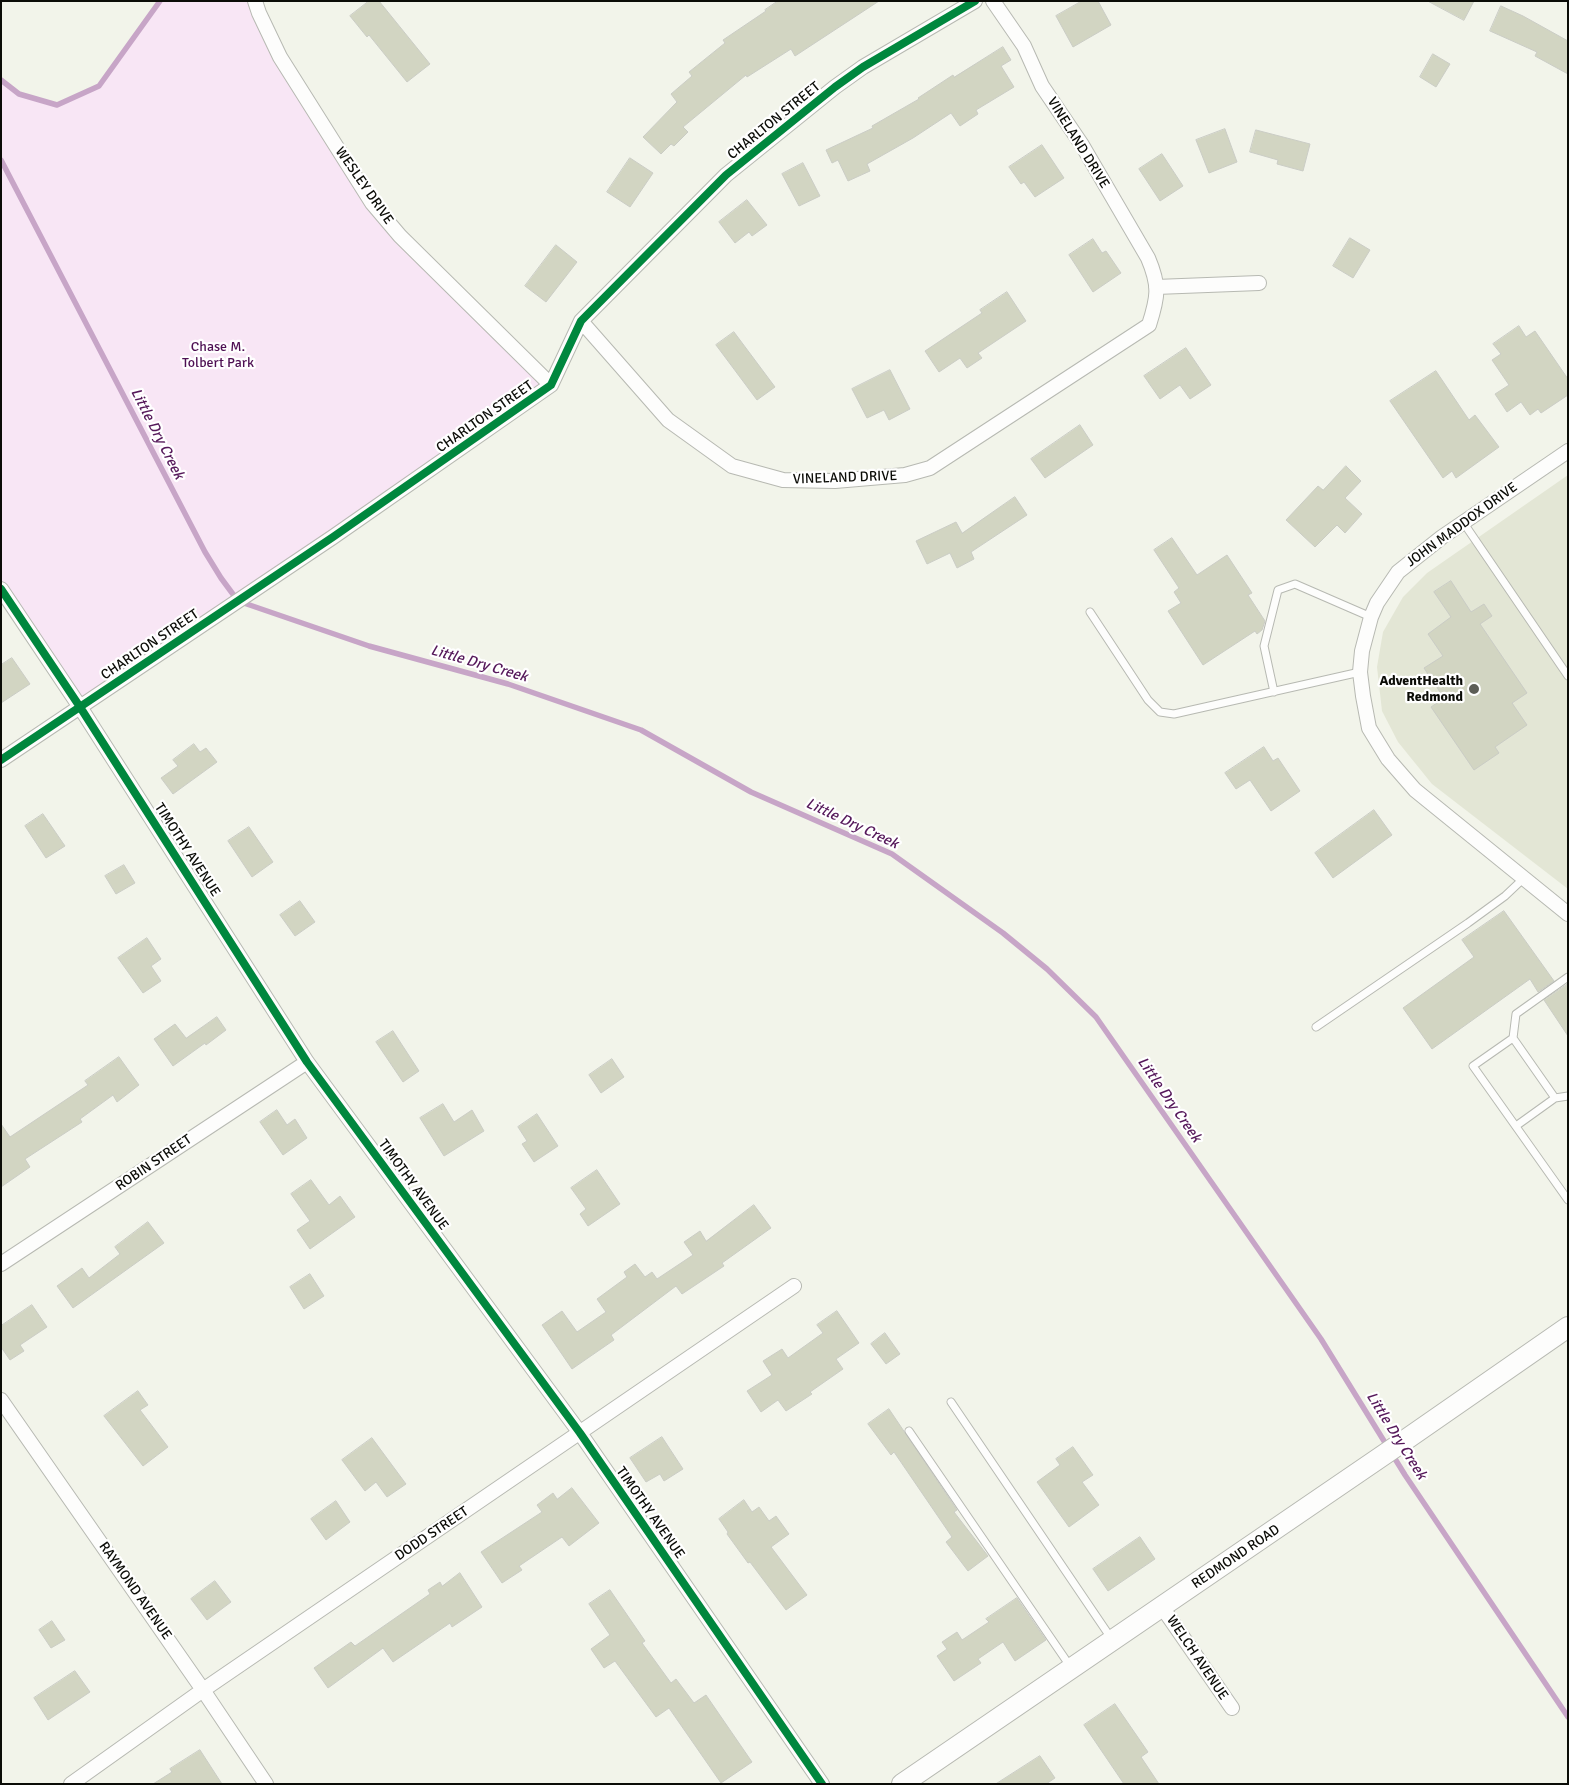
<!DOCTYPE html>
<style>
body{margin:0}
#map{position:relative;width:1569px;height:1785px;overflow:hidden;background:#f2f4ea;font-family:Signika,sans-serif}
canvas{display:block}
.frame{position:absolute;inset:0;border:2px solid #0b0c07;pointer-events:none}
</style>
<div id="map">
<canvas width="1569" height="1785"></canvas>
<div class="frame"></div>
</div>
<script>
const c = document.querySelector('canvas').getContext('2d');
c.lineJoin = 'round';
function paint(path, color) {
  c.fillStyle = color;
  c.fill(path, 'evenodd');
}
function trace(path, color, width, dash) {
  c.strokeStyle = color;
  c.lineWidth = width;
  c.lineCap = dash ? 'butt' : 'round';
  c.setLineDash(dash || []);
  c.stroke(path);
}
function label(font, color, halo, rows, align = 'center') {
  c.font = font + ' Signika,sans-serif';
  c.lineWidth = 4.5;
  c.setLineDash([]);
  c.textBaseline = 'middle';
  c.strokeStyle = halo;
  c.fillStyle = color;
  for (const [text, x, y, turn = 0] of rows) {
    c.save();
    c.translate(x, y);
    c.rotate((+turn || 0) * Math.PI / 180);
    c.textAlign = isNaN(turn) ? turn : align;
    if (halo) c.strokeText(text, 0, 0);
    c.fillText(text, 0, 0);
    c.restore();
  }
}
const built = new Path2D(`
 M1568 475V889L1432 784 1398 742 1382 711 1377 667 1383 632 1403 597 1427 573Z`);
const green = new Path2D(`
 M160 1H255L372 203 551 385 80 707 1 589V80L19 94 57 105 99 86Z`);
const stream = new Path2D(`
 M1 80 19 94 57 105 99 86 160 1
 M1 160 205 552 221 578 238 601 369 646 508 684 641 730 751 792 892 854 1003 933 1047 969 1096 1017 1321 1339 1405 1475 1568 1717`);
const building = new Path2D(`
 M369 1H379L430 64 407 82 369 35 367 37 350 16Z
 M778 1H879L795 56 791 49 747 77 746 75 683 127 688 132 674 146 671 144 661 154 643 137 677 102 671 94 692 76 689 72 725 43 723 40 766 11 765 10Z
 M1082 1H1098L1111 25 1073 47 1056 16Z
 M1428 1H1474L1464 20Z
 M1501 6 1523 16 1568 41V74L1535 56 1537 52 1490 31Z
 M1003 47 1011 60 1001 66 1014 87 976 110 978 114 960 126 951 113 913 138 867 164 870 171 848 181 838 160 832 163 826 150 873 128 872 126 919 99 918 98 953 75 954 77Z
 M1433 54 1450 64 1436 87 1420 77Z
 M1225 129 1237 162 1209 173 1196 140Z
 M1256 130 1310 144 1303 171 1277 164 1278 160 1250 152Z
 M1042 145 1064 178 1035 197 1024 182 1021 184 1009 167Z
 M1162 154 1183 186 1160 201 1139 169Z
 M630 158 653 173 630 207 607 192Z
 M803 163 820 196 799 206 782 174Z
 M747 200 767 225 752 236 749 232 735 243 719 222Z
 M1350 238 1370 250 1353 278 1333 266Z
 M1093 239 1102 253 1106 251 1121 273 1093 292 1069 255Z
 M556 245 577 262 546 302 525 286Z
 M1007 292 1026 321 978 353 982 358 967 368 960 358 939 372 925 351 982 313 980 310Z
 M1519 326 1526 337 1535 331 1568 379V395L1541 413 1538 409 1530 415 1521 402 1507 412 1495 394 1509 385 1492 360 1501 354 1493 344Z
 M734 332 775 387 757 400 716 345Z
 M1186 348 1211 385 1190 399 1180 385 1160 399 1144 376Z
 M890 370 910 409 889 420 884 410 867 418 852 389Z
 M1436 371 1469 420 1475 415 1499 447 1456 478 1452 471 1443 478 1390 401Z
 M1080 425 1093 445 1045 478 1031 459Z
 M1346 466 1361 481 1345 498 1362 514 1345 533 1337 525 1315 547 1286 520 1318 486 1323 490Z
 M1015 497 1027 515 971 552 974 559 957 568 950 553 927 564 916 541 956 522 962 533Z
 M1172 538 1197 575 1227 555 1252 593 1248 595 1265 621 1262 630 1257 634 1255 631 1203 665 1168 611 1181 603 1174 592 1179 588 1154 550Z
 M1451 581 1471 612 1484 604 1492 616 1480 624 1527 693 1512 703 1527 725 1495 747 1499 753 1474 770 1431 707 1444 698 1424 668 1443 656 1428 634 1451 617 1434 592Z
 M12 658 30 684 1 703V665Z
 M194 744 200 752 206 748 217 762 173 794 161 778 178 766 173 760Z
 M1264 747 1273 761 1278 758 1300 791 1271 811 1250 780 1236 789 1225 773Z
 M1374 810 1392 835 1333 878 1315 853Z
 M43 814 65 846 46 858 25 826Z
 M249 827 273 862 252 877 228 841Z
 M124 865 135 883 116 894 105 876Z
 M300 901 315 922 295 936 280 915Z
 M1504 911 1554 981 1538 992 1530 979 1432 1049 1403 1008 1474 957 1462 940Z
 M147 938 161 959 151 966 161 981 143 993 118 958Z
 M1568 984V1036L1544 1000Z
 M217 1017 226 1030 206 1045 205 1043 173 1066 154 1039 175 1024 186 1038Z
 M393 1031 419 1071 403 1082 376 1042Z
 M119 1057 139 1085 117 1102 113 1095 80 1119 82 1122 25 1159 30 1167 1 1187V1124L10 1137 88 1085 85 1081Z
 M612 1059 624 1077 601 1093 589 1075Z
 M443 1104 454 1122 472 1110 484 1131 444 1156 420 1118Z
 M277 1110 287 1125 295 1119 307 1138 283 1155 260 1122Z
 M537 1114 558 1146 534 1162 522 1144 527 1141 518 1127Z
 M597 1170 620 1204 588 1226 580 1214 586 1209 571 1188Z
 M311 1180 329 1205 340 1196 355 1217 310 1249 297 1230 310 1221 291 1194Z
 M754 1205 771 1228 722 1263 724 1266 682 1294 676 1286 611 1335 614 1340 572 1369 542 1325 562 1311 577 1332 606 1312 597 1299 627 1277 624 1272 635 1264 645 1277 652 1272 657 1279 693 1255 684 1242 700 1231 706 1241Z
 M148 1222 164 1243 73 1308 57 1286 82 1268 89 1278 120 1254 115 1247Z
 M310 1274 324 1296 304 1309 290 1287Z
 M32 1305 47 1327 20 1345 24 1351 10 1360 1 1347V1326Z
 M837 1311 859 1343 836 1359 843 1369 810 1392 812 1394 786 1411 778 1400 761 1412 747 1391 772 1375 763 1361 782 1349 788 1358 823 1333 817 1325Z
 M885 1333 900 1354 886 1364 871 1344Z
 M138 1391 148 1405 140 1410 168 1447 143 1466 104 1416Z
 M889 1409 957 1510 954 1512 988 1556 968 1571 946 1542 952 1537 894 1452 891 1455 868 1424Z
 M662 1437 683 1469 664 1481 660 1474 646 1482 630 1458Z
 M372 1438 406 1484 387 1497 376 1482 365 1491 342 1460Z
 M1073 1447 1093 1475 1082 1482 1099 1505 1069 1527 1037 1482 1060 1465 1056 1459Z
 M572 1488 599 1523 569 1546 562 1537 519 1566 522 1570 502 1583 481 1552 542 1512 537 1505 553 1493 557 1499Z
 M744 1500 752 1512 759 1507 769 1521 776 1516 789 1534 771 1547 807 1595 786 1610 750 1562 748 1563 727 1534 728 1532 719 1519Z
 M336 1501 350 1522 326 1540 311 1519Z
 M1140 1537 1155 1559 1108 1591 1093 1569Z
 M460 1573 482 1607 452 1627 450 1623 393 1662 383 1648 328 1688 314 1668 351 1642 355 1646 430 1594 428 1590 440 1582 442 1586Z
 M215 1581 231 1602 207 1620 191 1599Z
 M610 1590 645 1641 642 1643 671 1683 676 1679 694 1703 706 1695 752 1762 721 1783 669 1708 656 1717 615 1661 604 1668 591 1649 610 1635 589 1604Z
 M1017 1598 1046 1640 1015 1661 1003 1642 978 1659 981 1663 954 1681 937 1656 947 1649 942 1642 957 1632 962 1640 989 1622 986 1619Z
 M52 1621 65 1640 51 1648 39 1630Z
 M75 1671 90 1692 48 1720 34 1698Z
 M1115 1704 1148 1752 1141 1757 1159 1784H1124L1084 1725Z
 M200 1750 222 1784H153L172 1772 170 1769Z
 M1040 1756 1055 1778 1046 1784H996Z`);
const lane = new Path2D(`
 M1463 522 1568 676
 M1090 612 1148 700 1160 712 1174 714 1360 672
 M1274 692 1264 646 1278 590 1295 584 1371 617
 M1316 1027 1468 923 1505 896 1524 878
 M1513 1038 1473 1066 1568 1200
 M1555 1098 1568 1096
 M1516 1126 1555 1098 1513 1038 1516 1014 1568 977
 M951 1402 1111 1638
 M909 1431 1070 1666`);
const street = new Path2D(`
 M255 1 259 13 280 57 372 203 400 236 551 385
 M1156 287 1259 283
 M581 321 668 420 732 466 783 480 835 481 905 475 930 468 1149 325C1158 297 1160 286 1148 258L1082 145 1042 86 1024 46 993 1
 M1568 451 1442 537 1398 572 1377 603 1371 617 1362 651 1360 672 1363 696 1369 728 1388 759 1415 790 1568 914
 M1 589 80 707 307 1062 580 1433 822 1784
 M1 760 333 537 551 385 581 321 726 175 835 87 863 67 975 1
 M1 1264 307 1062
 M1 1400 203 1690 266 1784
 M1162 1607 1232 1708
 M71 1784 203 1690 794 1286`);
const secondary = new Path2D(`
 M902 1784 1388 1452 1568 1327`);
const cycleway = new Path2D(`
 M1 589 80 707 307 1062 580 1433 822 1784
 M1 760 333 537 551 385 581 321 726 175 835 87 863 67 975 1`);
const markers = [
 [1474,689,6,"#5c5d56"]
];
const streetNames = [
 ["CHARLTON STREET",774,121,-39],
 ["VINELAND DRIVE",1078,143,58],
 ["WESLEY DRIVE",364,186,55],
 ["CHARLTON STREET",485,417,-35],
 ["VINELAND DRIVE",845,478,-2],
 ["JOHN MADDOX DRIVE",1462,525,-36],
 ["CHARLTON STREET",150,645,-34],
 ["TIMOTHY AVENUE",187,850,57],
 ["ROBIN STREET",154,1163,-34],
 ["TIMOTHY AVENUE",413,1185,54],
 ["TIMOTHY AVENUE",650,1513,55],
 ["DODD STREET",432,1534,-34],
 ["REDMOND ROAD",1236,1557,-34],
 ["RAYMOND AVENUE",135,1591,55],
 ["WELCH AVENUE",1197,1658,56]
];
const parkNames = [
 ["Chase M.",218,347],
 ["Tolbert Park",218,363]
];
const poiNames = [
 ["AdventHealth",1463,681],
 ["Redmond",1463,697]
];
const waterNames = [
 ["Little Dry Creek",157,434,63],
 ["Little Dry Creek",479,664,16],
 ["Little Dry Creek",852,824,25],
 ["Little Dry Creek",1169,1100,55],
 ["Little Dry Creek",1396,1436,58]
];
paint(built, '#e3e6d5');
paint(green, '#f8e6f5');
trace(stream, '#c7a5c7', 5.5);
paint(building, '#d2d5c2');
trace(building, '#caccc5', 1);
trace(lane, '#b7b9b2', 9);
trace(street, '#b7b9b2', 16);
trace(secondary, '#b7b9b2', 22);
trace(lane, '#fdfdfc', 7);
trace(street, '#fdfdfc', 14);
trace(secondary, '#fdfdfc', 20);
trace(cycleway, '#00873e', 8);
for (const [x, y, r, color] of markers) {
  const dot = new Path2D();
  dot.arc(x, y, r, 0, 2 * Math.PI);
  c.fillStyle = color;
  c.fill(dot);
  trace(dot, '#fff', 2);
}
label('14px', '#0b0c07', '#fff', streetNames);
label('14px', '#4e1053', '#fff', parkNames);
label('bold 14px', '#0b0c07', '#fff', poiNames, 'right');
label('italic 15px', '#55185a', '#fff', waterNames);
</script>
